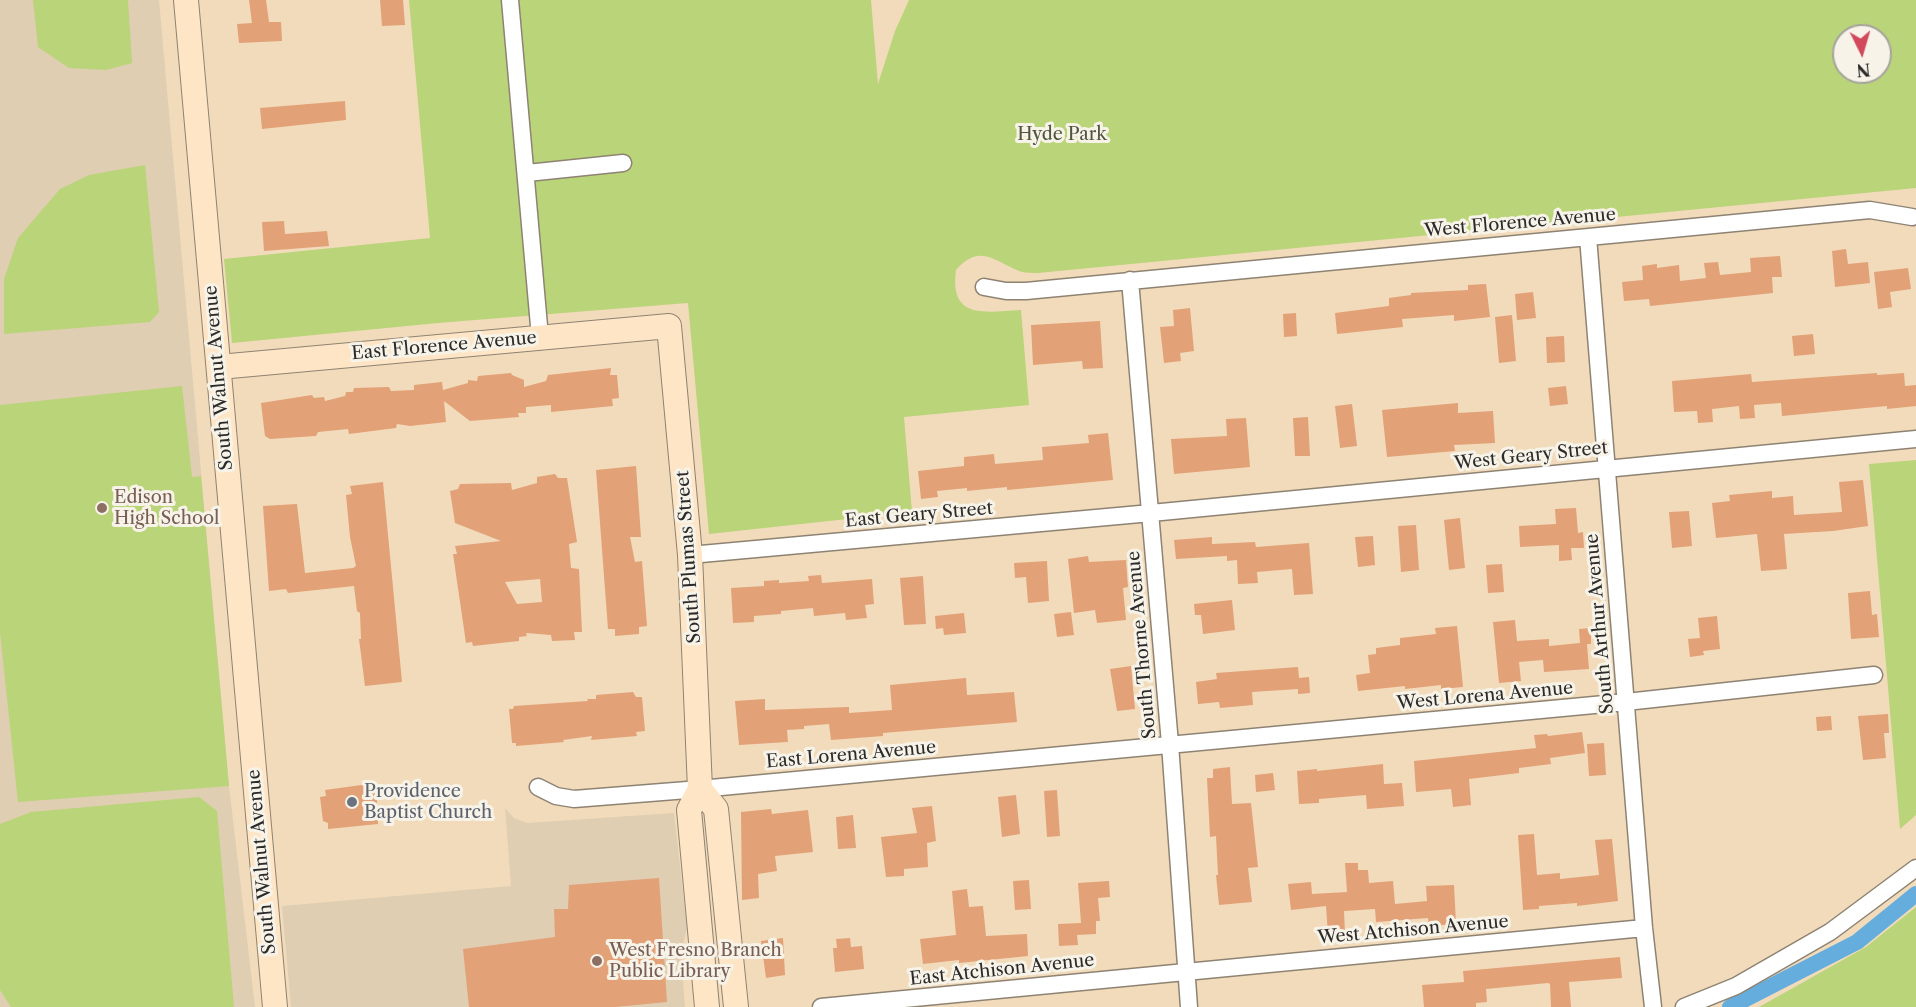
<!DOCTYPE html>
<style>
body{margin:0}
#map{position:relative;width:1916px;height:1007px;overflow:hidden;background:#f2dbbb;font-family:"Libre Caslon Text",serif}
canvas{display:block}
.north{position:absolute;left:1832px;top:24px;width:60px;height:60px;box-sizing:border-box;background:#f7f3e8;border:2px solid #a5a39c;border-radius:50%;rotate:175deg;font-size:16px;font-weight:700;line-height:24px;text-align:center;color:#2b2b2b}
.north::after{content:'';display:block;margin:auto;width:21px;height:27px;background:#d1495b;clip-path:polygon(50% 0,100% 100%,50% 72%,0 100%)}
</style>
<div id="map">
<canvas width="1916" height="1007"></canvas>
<div class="north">N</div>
</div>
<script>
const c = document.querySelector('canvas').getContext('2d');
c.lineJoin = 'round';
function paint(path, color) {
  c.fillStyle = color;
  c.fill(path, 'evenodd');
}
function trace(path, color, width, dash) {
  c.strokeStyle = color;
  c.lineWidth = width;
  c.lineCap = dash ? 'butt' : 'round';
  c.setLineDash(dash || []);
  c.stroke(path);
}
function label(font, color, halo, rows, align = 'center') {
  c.font = font + ' "Libre Caslon Text",serif';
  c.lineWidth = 6;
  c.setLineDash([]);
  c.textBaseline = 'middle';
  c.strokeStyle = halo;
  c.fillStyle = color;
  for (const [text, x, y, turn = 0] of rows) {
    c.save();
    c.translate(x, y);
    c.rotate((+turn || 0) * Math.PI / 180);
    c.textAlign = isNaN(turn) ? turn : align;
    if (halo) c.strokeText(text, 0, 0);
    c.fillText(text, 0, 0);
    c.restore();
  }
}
const built = new Path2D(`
 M0 0H159L229 786 255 1007H0Z
 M505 808 514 818 527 823 674 813 687 928 681 953 685 1007H291L282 906 511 886Z`);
const green = new Path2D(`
 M33 0H128L132 63 106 70 69 68 38 47Z
 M409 0H871L878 84 895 31 909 0H1916V188L1038 273C1032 273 1025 273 1019 271 994 261 980 243 956 270 949 320 985 312 1021 310L1029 405 904 417 912 512 709 534 688 303 438 323 232 343 224 259 430 238ZM1844 36H1880V72H1844Z
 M145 165 159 312 150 322 4 334V279L18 238 60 189 89 175Z
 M182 386 192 477 201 476 229 786 18 802 0 632V405Z
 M1916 460V815L1900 829 1869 464Z
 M199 797 217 811 234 1007H11L0 990V824L31 812Z
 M1916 907V1007H1759L1866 947Z`);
const canal = new Path2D(`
 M1730 1007 1857 942 1916 894`);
const building = new Path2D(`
 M249 0H266L269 22H281L282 41 239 43 237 24 252 23Z
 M380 0H403L405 25 382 26Z
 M345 101 346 120 262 129 260 108Z
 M284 221 285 234 327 231 329 246 264 251 262 222Z
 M1846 249 1848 264 1868 262 1870 283 1835 287 1832 251Z
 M1780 256 1782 277H1772L1773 293 1650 306 1649 299 1624 301 1622 282 1643 280 1642 266 1657 264V268L1679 265 1680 281 1706 278 1704 263 1718 262 1720 275 1751 272 1750 258Z
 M1908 268 1911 289 1890 292 1892 307 1878 309 1874 272Z
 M1486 284 1490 317 1454 321V315L1402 319 1403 327 1337 334 1335 313 1389 306V298L1411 295V293L1468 290V285Z
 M1533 292 1536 318 1517 320 1515 294Z
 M1190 308 1194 351 1180 353 1181 361 1164 363 1160 327 1174 326 1173 310Z
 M1296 313 1297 336 1284 337 1283 314Z
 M1512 315 1516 361 1499 363 1495 317Z
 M1100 321 1103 368 1083 369 1082 361 1033 365 1031 325Z
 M1813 334 1815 354 1794 356 1792 336Z
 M1564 336 1565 362 1547 363 1546 337Z
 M611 368 610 375H617L619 398 612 399 613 406 551 412V405L526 407V413H518L519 417 470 421 444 401 446 422 410 426 397 424 396 428 349 434 348 429 318 432 316 436 270 439 265 436 261 403 312 395 314 398 324 397 325 401 345 396 346 392H353L354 388 389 387 391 391 414 390V385L442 382 443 390 468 383V380L477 381 478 376 511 373 512 375 524 380V387L546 381 548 375Z
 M1877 373V375L1904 373 1905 386 1916 385V406L1887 409V406L1782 416 1781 403 1754 405 1755 418 1740 419 1739 406 1712 409 1713 422 1698 423 1697 411 1674 412 1672 381 1751 374 1752 382Z
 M1566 386 1568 404 1550 406 1548 388Z
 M1458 403V413L1493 411 1495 443 1454 445 1455 451 1387 457 1382 410Z
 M1352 404 1357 446 1340 448 1335 406Z
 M1308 417 1310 456H1295L1293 418Z
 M1246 418 1250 467 1174 474 1171 439 1227 436 1226 419Z
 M1108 433 1113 480 1007 490V487L967 491V488L937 491 938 497 921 499 918 471 964 466V457L994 454 995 464 1043 460 1042 447 1089 443 1088 435Z
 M636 466 641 537H630L635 562 642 561 647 626 639 627V634L615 636V629H608L596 470Z
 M555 474 558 478H567L577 542 569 544 571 568 579 569 582 632H574L575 640 552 641 551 635 526 633 527 636 519 637V641L473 646 472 642 466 643 453 554H457L455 546 501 541 455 523 450 491 458 489 460 484 511 483 512 490 537 483V477ZM540 579 542 602 517 604 505 582Z
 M1863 480 1868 526 1833 531 1784 534 1787 569 1761 571 1757 534 1716 538 1712 503 1730 501 1729 495 1772 491V498L1793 496 1794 515 1842 512 1839 482Z
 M383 482 402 682 365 686 359 639H361L360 613 357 611 354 586 288 593 286 589 269 591 263 506 297 504 305 573 353 568 356 566 350 537 346 495 352 494 350 486Z
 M1576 508 1578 533 1583 532 1584 548H1571L1572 560 1559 561V545L1520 547 1519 526 1556 524 1555 509Z
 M1689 511 1692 546 1672 548 1669 512Z
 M1460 518 1465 568 1449 570 1444 520Z
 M1416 525 1419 570 1401 572 1398 526Z
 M1373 536 1375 565 1358 567 1355 537Z
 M1212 537V544L1255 542 1256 547 1309 543 1313 594 1294 595 1292 569 1257 572 1258 583 1238 584 1237 560 1227 561V556L1176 559 1174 540Z
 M1088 556 1089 562 1126 560 1128 587 1123 588 1126 620 1097 623 1095 610 1074 613 1068 559Z
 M1047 561 1049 601 1028 603 1026 577 1015 578 1014 563Z
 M1502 564 1504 592 1488 593 1486 565Z
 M821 575 822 583 872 579 874 604 865 605 867 618 846 620 845 613 814 616 813 608 781 611V614L754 616V622L733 623 731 588 764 586V581L779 580V583L809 581 808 576Z
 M923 576 926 624 904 625 900 578Z
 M1870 591 1872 615 1877 614 1879 637 1851 639 1848 593Z
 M1232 600 1235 630 1203 634 1201 615H1195L1194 604Z
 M1071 612 1074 635 1057 637 1054 614Z
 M964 613 966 633 944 635 943 628 936 629 935 616Z
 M1717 616 1720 649 1703 651 1704 655 1690 657 1688 639 1700 638 1698 618Z
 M1515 620 1517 641 1549 639V646L1580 643 1579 629 1591 628V644H1587L1589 669 1544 672 1543 660 1519 662 1521 681 1499 683 1493 622Z
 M1457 626 1463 687 1441 689V685L1405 689V686L1358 691 1356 675 1370 673 1368 655 1376 654V648L1400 645V638L1436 634 1435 628Z
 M1131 666 1135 709 1117 711 1110 669Z
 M1298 667 1299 678 1309 677 1310 693 1298 694V689L1252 692 1253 705 1220 708 1219 702 1198 704 1196 682 1217 679 1216 673Z
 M966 678 967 695 1014 692 1017 722 883 733V736L831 740 829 724 804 726V729L787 730 788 742 739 745 735 701 765 699V710L849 707V713L892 710 890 685Z
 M633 692 636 697H642L645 731 636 732 637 736 591 740 592 736 563 740 564 742 516 746V743H512L509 709H513L514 706 588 701 587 699H596V695Z
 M1888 714 1889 733H1884L1886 758 1863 760 1858 716Z
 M1831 716 1832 730 1817 731 1816 717Z
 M1582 732 1585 753 1550 758 1551 764 1519 768V773L1469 779 1471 805 1453 807 1451 789 1416 792 1414 761 1536 748 1534 735 1547 734 1548 736Z
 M1604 743 1606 775 1589 776 1587 744Z
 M1383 764 1384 784 1402 783 1404 806 1367 809 1366 795 1319 799V803L1299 804 1297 771 1317 769V771Z
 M1230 767 1232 804 1251 803 1258 867 1248 868 1252 902 1219 905 1216 875H1218L1216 836 1210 837 1207 778H1213V769Z
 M1273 773 1275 790 1256 792 1255 775Z
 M376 783 378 824 328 829V823L323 821 320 797 326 796 325 790Z
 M1057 790 1060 836 1047 837 1044 791Z
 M1016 795 1020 834 1002 837 998 797Z
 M932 806 936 841 927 843 928 867 904 869V876L886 877 881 837 917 833 912 808Z
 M771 809 772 814 808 810 813 852 775 856 777 871 758 874 759 898 742 900 741 812Z
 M853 815 856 848 838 849 836 817Z
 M1534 834 1537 875 1560 873V879L1599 875 1595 840 1612 839 1618 901 1577 906V903L1539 906V909L1523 910 1518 835Z
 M1345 863H1358V870H1368L1369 883 1393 881 1395 904 1427 901 1426 886 1454 885 1456 924 1429 926 1428 918 1376 922 1375 909 1344 911 1345 934 1328 935 1326 906 1291 910 1288 884 1311 882 1312 894 1347 892Z
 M659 878 667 1002 615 1007H469L463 949 555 937 554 909H568L569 885Z
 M1029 880 1031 909 1015 910 1013 881Z
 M1109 881 1110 897 1098 898 1100 921H1096V934L1077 935 1078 945 1059 946 1058 924 1081 923 1078 883Z
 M967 889 969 907 983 906 986 936 1027 934 1028 956 959 963V960L923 964 920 939 956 935 952 891Z
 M783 938 785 975 766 978 761 941Z
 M850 938 851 947 862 946 864 969 835 972 833 948H837L836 939Z
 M1620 957 1622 978 1569 982 1571 1007H1551L1550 984 1548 983 1486 989 1487 1002 1476 1003V1007H1424L1422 985 1464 982 1463 971Z`);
const street = new Path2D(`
 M510 0 540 337
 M527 173 623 163
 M1588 237 1644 928 1653 1007
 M1130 280 1170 744 1189 1007
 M984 287 1006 291H1026L1870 210 1912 217
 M690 555 1151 513 1916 439
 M538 787 556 796 574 799 700 789 1626 702 1874 675
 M821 1007 1644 928
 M1684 1007 1736 986 1830 932 1916 868`);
const secondary = new Path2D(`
 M186 0 275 1007
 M219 367 669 326 690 555 700 789 689 810 707 1007
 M700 789 716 809 736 1007`);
const markers = [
 [102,508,6,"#8d6e63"],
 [352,802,6,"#6b7280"],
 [597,961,6,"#8d6e63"]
];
const parkNames = [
 ["Hyde Park",1062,135]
];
const streetNames = [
 ["West Florence Avenue",1520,223,-5],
 ["East Florence Avenue",444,346,-5],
 ["South Walnut Avenue",219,378,-95],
 ["West Geary Street",1531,456,-6],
 ["East Geary Street",919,515,-5],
 ["South Plumas Street",689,557,-94],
 ["South Arthur Avenue",1600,624,-95],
 ["South Thorne Avenue",1142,645,-95],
 ["West Lorena Avenue",1485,696,-5],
 ["East Lorena Avenue",851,755,-5],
 ["South Walnut Avenue",262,862,-95],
 ["West Atchison Avenue",1413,930,-5],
 ["East Atchison Avenue",1002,970,-6]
];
const educationNames = [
 ["Edison",114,498],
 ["High School",114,519],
 ["West Fresno Branch",609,951],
 ["Public Library",609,972]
];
const worshipNames = [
 ["Providence",364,792],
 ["Baptist Church",364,813]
];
paint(built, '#dfceb1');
paint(green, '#bad479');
trace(canal, '#65addc', 16);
paint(building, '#e2a177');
trace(street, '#8e8373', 19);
trace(secondary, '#8e8373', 26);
trace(street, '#fff', 16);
trace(secondary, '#fee5c5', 24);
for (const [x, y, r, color] of markers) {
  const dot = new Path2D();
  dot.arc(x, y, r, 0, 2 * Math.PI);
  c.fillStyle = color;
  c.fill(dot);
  trace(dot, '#f7f3e8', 2);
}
label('18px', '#4f553e', '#f7f3e8', parkNames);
label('18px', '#2b2b2b', '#f7f3e8', streetNames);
label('18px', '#785e54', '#f7f3e8', educationNames, 'left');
label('18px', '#5b616d', '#f7f3e8', worshipNames, 'left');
</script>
